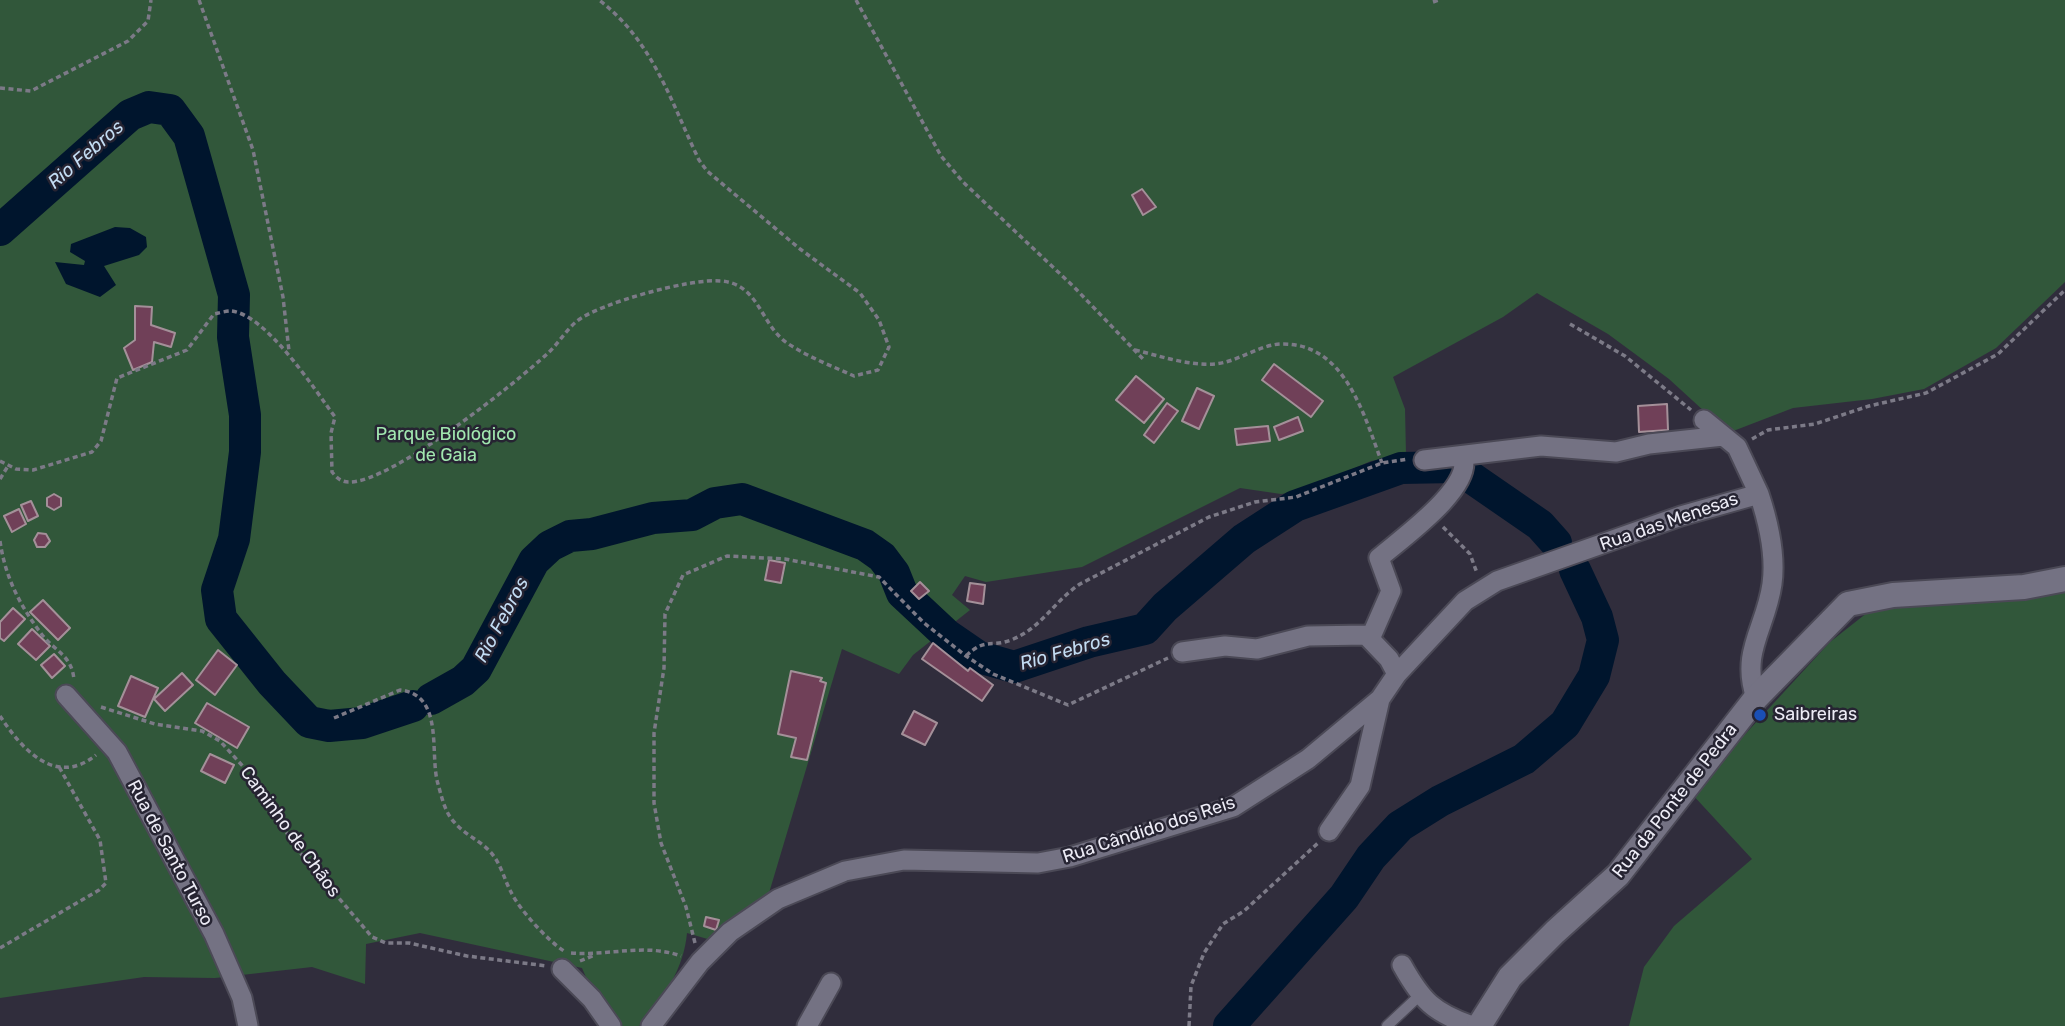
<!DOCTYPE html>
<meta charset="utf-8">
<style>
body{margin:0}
canvas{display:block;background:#302d3c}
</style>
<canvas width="2065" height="1026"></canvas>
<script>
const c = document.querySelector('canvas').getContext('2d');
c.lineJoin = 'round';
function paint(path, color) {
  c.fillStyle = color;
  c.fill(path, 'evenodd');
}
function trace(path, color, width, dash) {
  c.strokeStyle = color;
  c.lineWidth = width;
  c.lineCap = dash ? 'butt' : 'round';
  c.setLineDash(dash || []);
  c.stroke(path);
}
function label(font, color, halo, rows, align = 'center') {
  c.font = font + ' Rubik,sans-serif';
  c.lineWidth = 5;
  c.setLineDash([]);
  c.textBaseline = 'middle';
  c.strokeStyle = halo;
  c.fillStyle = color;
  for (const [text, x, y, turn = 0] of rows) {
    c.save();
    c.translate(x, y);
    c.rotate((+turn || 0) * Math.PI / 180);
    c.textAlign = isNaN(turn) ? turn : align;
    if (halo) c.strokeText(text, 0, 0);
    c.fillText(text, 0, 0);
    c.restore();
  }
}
const green = new Path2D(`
 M0 0H2065V282L1996 348 1924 389 1872 399 1793 408 1728 433 1669 379 1608 334 1537 293 1503 317 1393 377 1405 409 1406 455 1371 461 1301 491 1281 494 1240 488 1082 567 986 582 965 576 952 595 970 610 913 655 899 674 842 649 769 893 711 940 687 933C684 968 663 1001 639 1026H621L592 991 582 968 420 933 366 944 365 984 312 967 215 978 144 977 0 998Z
 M2065 585V1026H1629L1644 967 1674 926 1752 859 1691 793 1830 642 1877 605Z`);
const water = new Path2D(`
 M115 227 130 228 146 237 147 247 139 255 104 266 116 285 100 297 66 284 55 262 84 265 85 261 70 252 71 244Z`);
const river = new Path2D(`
 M0 230 130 115 149 107 170 110 189 136 234 295 233 337 245 415V452L234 539 217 590 221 619 272 683 309 722 329 726 362 723 413 706
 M431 699 463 681 476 669 534 561 550 546 570 536 592 534 653 518 692 515 715 503 742 499 865 545 882 557 894 573 902 593 947 635 979 657 1014 667 1089 642 1145 629 1165 607 1244 539 1295 506 1401 468 1456 467 1540 525 1556 543
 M1229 1026 1344 897 1371 857 1400 826 1440 801 1524 759 1565 724 1594 676 1603 640 1597 617 1575 570`);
const building = new Path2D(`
 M1142 189 1156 207 1143 215 1132 195Z
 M135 306 152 307 151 325 175 333 171 347 154 342 152 362 133 370 124 348 135 340Z
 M1274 364 1323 401 1311 417 1262 380Z
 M1136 376 1164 399 1144 423 1116 400Z
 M1197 388 1214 396 1199 429 1182 421Z
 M1167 403 1178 411 1154 443 1144 435Z
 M1667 404 1668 430 1639 432 1638 406Z
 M1298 417 1303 431 1279 440 1274 427Z
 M1268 426 1270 441 1237 445 1235 429Z
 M54 494 61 498V506L54 510 47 506V498Z
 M31 501 38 516 28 521 21 505Z
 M19 509 26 524 12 532 4 516Z
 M38 533 46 534 50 541 45 547H37L34 540Z
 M769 560 785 563 781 583 765 580Z
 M920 582 929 591 919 599 911 591Z
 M970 583 985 585 983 604 967 601Z
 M43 600 70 628 58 640 30 612Z
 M13 608 25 619 4 641 0 638V622Z
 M32 629 50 646 36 660 18 644Z
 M933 643 968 671 970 668 993 685 982 701 922 659Z
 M218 650 237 665 215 695 196 680Z
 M54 654 65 666 52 678 41 665Z
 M791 671 822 678 820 681 826 683 807 760 791 757 796 738 778 734Z
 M182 673 193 685 165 711 154 699Z
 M131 676 158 688 145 717 118 706Z
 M207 703 249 727 237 748 195 723Z
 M914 711 937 723 925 745 902 734Z
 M210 754 234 765 225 783 201 771Z
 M706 917 719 920 716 930 704 926Z`);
const path = new Path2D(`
 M199 0 253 150 283 297 289 351
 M856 0 941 156 963 182 1074 287 1143 359
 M1433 2 1439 0
 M0 88 31 91 128 41 148 21 151 0
 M1570 324 1625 356 1691 410
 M1135 350C1160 356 1189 366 1215 364 1238 362 1260 344 1282 344 1345 343 1364 415 1382 463
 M1752 439 1768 430 1815 424 1869 406 1926 393 1998 354 2065 290
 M0 461 16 469 33 470 92 452 101 441 117 378 187 350 214 314C219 313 226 311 231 311 266 314 315 390 335 417L331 433 332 472C337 478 341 482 349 482 391 483 516 383 548 353 559 343 566 330 577 321 600 303 691 278 720 281 759 283 760 324 787 343 808 357 832 366 854 376L878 370 889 347 879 320 860 293 800 249 707 171 699 160C671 102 653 41 599 0
 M0 479 8 466
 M1443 527 1470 554 1477 573
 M0 541C5 576 19 604 40 632 53 651 72 654 74 680
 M966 656C986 637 990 648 1011 640 1042 628 1054 601 1080 584L1209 517 1255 502 1296 497 1382 463 1408 459
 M101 707 155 724 202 731 220 741 249 773 297 849 372 937 386 943H409L467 956 547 966
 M0 716C21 748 55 788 96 755
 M334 718 400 690C445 695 429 754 438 784 442 798 445 813 455 823 467 837 485 842 495 858 502 868 505 881 511 892 519 909 548 941 564 951
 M695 943 686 907 661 843 654 803V733L664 668 665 614 683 575 727 556 785 559 879 577 924 623 966 656 993 674 1068 705 1168 658
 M0 948 99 890 106 883 100 840 58 765
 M571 953C609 956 645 943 681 956
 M580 961 595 955
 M1189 1026 1191 986 1204 953 1223 924 1244 911 1318 843`);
const service = new Path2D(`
 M1387 1026 1419 996`);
const minor = new Path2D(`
 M1704 420 1737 447 1759 494
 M1424 460 1541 446 1616 452 1649 444 1723 436
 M1370 639 1391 591 1379 558C1402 538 1473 488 1463 457
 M1182 652 1225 646 1257 649 1308 636 1366 635 1389 659 1397 674
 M66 695 117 752 214 934 242 998 248 1026
 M1329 831 1360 786 1380 699 1397 674 1465 601 1497 581 1681 516 1759 494C1768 521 1776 555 1772 584 1766 628 1740 652 1756 698
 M1402 965C1422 1001 1433 1012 1472 1026
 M562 969 592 999 611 1026
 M651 1026 700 962 730 932 778 899 845 871 904 860 1038 863 1070 857 1233 807 1308 759 1380 699
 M807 1026 831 983`);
const tertiary = new Path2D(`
 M1479 1026 1510 977 1555 932 1618 875 1756 698 1848 604 1893 595 2024 587 2065 579`);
const markers = [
 [1760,715,7,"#1a4fb4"]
];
const parkNames = [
 ["Parque Biológico",446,435],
 ["de Gaia",446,456]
];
const streetNames = [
 ["Rua das Menesas",1669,522,-19],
 ["Rua da Ponte de Pedra",1675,801,-52],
 ["Rua Cândido dos Reis",1149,830,-18],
 ["Caminho de Chãos",290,832,54],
 ["Rua de Santo Turso",170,853,62]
];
const poiNames = [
 ["Saibreiras",1774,715]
];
const waterNames = [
 ["Rio Febros",86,155,-41],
 ["Rio Febros",502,620,-62],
 ["Rio Febros",1065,652,-16]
];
paint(green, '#31573a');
paint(water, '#00152d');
trace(river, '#00152d', 32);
paint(building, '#704058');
trace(building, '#a49099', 2);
trace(service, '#4b4956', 13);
trace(minor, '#4b4956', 23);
trace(tertiary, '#4b4956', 28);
trace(path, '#7c7a87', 3.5, [5, 3.5]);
trace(service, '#747283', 10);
trace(minor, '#747283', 19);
trace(tertiary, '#747283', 24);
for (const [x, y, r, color] of markers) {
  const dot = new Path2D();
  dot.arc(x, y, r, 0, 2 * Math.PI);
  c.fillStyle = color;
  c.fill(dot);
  trace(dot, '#262432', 2.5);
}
label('18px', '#a1e7af', '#262432', parkNames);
label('18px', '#edecf6', '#262432', streetNames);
label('18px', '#edecf6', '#262432', poiNames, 'left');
label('italic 19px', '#c3dcf3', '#262432', waterNames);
</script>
